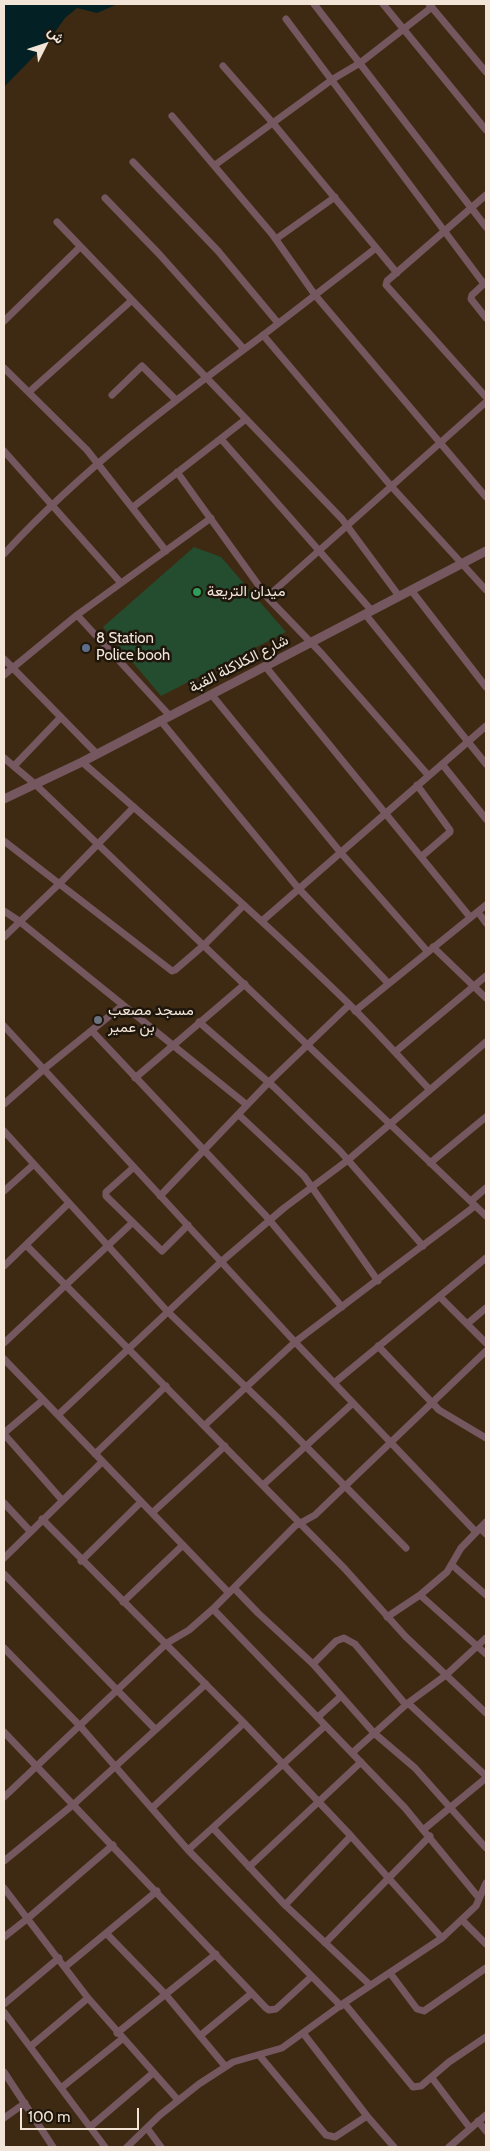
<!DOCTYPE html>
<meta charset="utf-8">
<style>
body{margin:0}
#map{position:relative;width:490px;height:2151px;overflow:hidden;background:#3e2a13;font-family:Cabin,Vazirmatn,sans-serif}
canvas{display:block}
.frame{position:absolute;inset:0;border:5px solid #f2e5d7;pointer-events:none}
.north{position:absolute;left:20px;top:20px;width:50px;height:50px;-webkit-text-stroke:4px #1e150b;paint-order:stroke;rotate:49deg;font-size:14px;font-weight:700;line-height:20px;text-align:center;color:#f2e5d7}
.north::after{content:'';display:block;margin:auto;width:18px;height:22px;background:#f2e5d7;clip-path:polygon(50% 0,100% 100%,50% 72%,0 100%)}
.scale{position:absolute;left:20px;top:2108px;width:119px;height:22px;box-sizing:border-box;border:2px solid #f2e5d7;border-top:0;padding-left:6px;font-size:15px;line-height:18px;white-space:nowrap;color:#f2e5d7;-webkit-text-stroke:4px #1e150b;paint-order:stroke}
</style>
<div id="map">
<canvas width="490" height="2151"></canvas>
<div class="frame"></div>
<div class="north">ش</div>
<div class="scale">100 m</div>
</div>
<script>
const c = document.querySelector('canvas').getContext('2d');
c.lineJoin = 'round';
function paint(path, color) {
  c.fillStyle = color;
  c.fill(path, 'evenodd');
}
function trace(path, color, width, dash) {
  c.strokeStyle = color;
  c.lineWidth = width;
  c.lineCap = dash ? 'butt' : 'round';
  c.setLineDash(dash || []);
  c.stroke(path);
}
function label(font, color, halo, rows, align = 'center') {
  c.font = font + ' Cabin,Vazirmatn,sans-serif';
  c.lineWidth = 5;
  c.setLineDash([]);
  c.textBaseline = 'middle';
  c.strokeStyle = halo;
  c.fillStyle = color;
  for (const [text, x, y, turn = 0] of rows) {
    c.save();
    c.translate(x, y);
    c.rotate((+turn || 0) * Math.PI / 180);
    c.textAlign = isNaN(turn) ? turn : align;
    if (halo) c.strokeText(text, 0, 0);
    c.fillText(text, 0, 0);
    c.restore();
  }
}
const green = new Path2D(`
 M194 547 221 557 286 632 161 696 103 627Z`);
const water = new Path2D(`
 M4 4H118L97 13 77 8 65 18 48 42 4 87Z`);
const minor = new Path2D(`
 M314 4 486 227
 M383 4 486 130
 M429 4 486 72
 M286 19 484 284
 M223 66 272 122 397 273
 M172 116 272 234 315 295 486 497
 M133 162 218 251 278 323
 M215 165 333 79 360 63 432 7
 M486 195 387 281 386 285 486 397
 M105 198 160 255 244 349
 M57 222 342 519 399 596
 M276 239 335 197
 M486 282 472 295 471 299 486 318
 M4 321 80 247
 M263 335 391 486 486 590
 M4 368 87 450 166 551
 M29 392 131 301
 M112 395 142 366 176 400
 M221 439 372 611
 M4 451 121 583
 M177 472 267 597 322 654 428 775
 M133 507 246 419
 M4 554C82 469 170 404 262 336 300 307 338 277 376 248
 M411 590 486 687
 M267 597 486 402
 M365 614 486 764
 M77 615 170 716
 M4 659 97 754
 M265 666 470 917
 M4 675 77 615 211 518
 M211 694 341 853 428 952
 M160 720 299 889 388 983
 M4 758 36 785 486 1216
 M82 762C173 841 263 920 349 1004 377 1032 403 1061 430 1090
 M442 764 486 819
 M14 766 61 717
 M417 785 450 830V832L421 857
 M4 841 172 971 175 970 204 945 244 905
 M4 911 19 921 247 1105
 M478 912 486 923
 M262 921 486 726
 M4 937 60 883 134 807
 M433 947 486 998
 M355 1011 486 905
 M199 1022 274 1087 340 1151 423 1246
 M4 1026 295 1342 476 1532
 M92 1031 266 1216 342 1307
 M395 1052 486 976
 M135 1078 245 984
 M4 1104 44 1069 123 1005
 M239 1115 304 1176 378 1281
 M4 1131 167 1311 278 1418 406 1548
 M430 1163 486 1117
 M134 1167 106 1192V1196L162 1251 188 1225
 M4 1191 34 1164
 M160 1196 269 1082 349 1005
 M471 1201 486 1188
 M26 1245 345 1569 405 1636 486 1713
 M4 1266 69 1203
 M440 1297 486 1343
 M467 1324 486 1308
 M4 1343 132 1223
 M378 1346 439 1410 486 1438
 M4 1359 229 1593
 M334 1383 486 1258
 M58 1415 222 1261 284 1208 348 1160 486 1042
 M205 1425 295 1342 475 1206
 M4 1433 43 1400
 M4 1434 62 1500
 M95 1454 166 1386
 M263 1485 353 1403
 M4 1503 30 1531
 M152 1513 225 1446
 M42 1519 244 1723 351 1836 442 1938
 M480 1528 486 1534
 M4 1558 102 1462
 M81 1561 141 1502
 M452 1565 486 1595
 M4 1574 155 1729
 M234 1588 258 1613 313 1664 374 1733 415 1768 486 1848
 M420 1595 486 1654
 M123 1602 183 1545
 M213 1609 405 1808 479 1898
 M387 1617 420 1595 447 1572 461 1548 486 1522
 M4 1648 80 1726 188 1850 341 2006
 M313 1664 336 1641 344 1638 355 1644 406 1705
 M408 1703 486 1776
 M318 1717 340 1697
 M4 1732 266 2008 269 2010 276 2009 311 1977
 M352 1753 408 1703 446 1675 486 1638
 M4 1797 167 1643 189 1630 213 1609 295 1526 315 1515 486 1351
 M152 1808 244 1723
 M213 1828 285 1905 370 1985
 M423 1830 486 1778
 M188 1850 325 1726
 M4 1861 74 1804 206 1684
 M249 1867 361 1762
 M4 1888 88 1998 178 2100
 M285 1905 351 1836
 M462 1920 486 1944
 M106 1933 166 1995 225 2066
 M4 1937 27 1919 113 1845
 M325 1943 430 1836
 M65 1967 157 1891
 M390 1973 417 2009 424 2011 486 1968
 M344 2003 413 2087 421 2086 449 2062 486 2037
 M4 2004 59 1958
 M4 2012 105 2147
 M117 2033 216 1954
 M303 2033 367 2116 394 2147
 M201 2035 252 1993
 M31 2046 88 1998
 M259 2055 326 2135 335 2137 367 2116
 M4 2072 53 2147
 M432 2078 470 2128
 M61 2088 122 2039
 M4 2118 25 2103
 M478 2121 486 2131
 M90 2127 153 2073
 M147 2128 161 2147
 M127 2147 160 2115 199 2084 233 2062 282 2048 344 2003 442 1938 476 1906 486 1883
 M449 2147 486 2115`);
const tertiary = new Path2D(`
 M4 799 82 762 486 551`);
const markers = [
 [197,592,5,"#2e9e5b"],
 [86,648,5,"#5c6f8a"],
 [98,1020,5,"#6b7280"]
];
const poiNames = [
 ["ميدان التريعة",207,592],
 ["8 Station",96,639],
 ["Police booh",96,656],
 ["مسجد مصعب",108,1011],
 ["بن عمير",108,1028]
];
const streetNames = [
 ["شارع الكلاكلة القبة",239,664,-27]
];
paint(green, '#244c2e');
paint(water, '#032125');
trace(minor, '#75575f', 7);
trace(tertiary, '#75575f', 9);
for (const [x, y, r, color] of markers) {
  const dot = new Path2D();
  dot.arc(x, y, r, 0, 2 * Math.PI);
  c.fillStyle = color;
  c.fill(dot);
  trace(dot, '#1e150b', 2);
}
label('15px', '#f2e5d7', '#1e150b', poiNames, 'left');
label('15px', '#f2e5d7', '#1e150b', streetNames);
</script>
